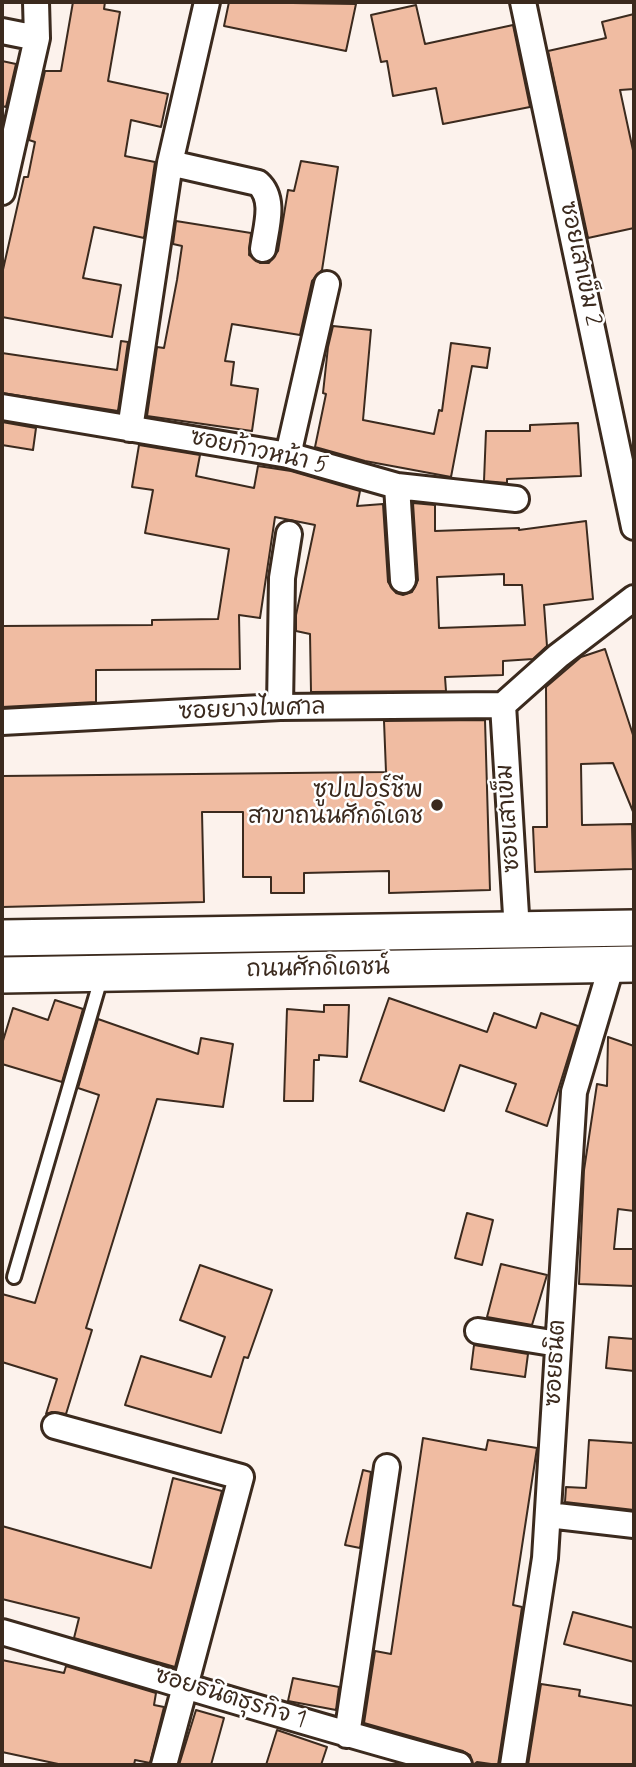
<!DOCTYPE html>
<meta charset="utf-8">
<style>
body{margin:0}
#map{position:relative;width:636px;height:1767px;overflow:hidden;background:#fcf2ec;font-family:Mynerve,sans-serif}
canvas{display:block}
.frame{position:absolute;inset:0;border:4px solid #3b2a1e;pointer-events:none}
</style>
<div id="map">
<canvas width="636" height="1767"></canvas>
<div class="frame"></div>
</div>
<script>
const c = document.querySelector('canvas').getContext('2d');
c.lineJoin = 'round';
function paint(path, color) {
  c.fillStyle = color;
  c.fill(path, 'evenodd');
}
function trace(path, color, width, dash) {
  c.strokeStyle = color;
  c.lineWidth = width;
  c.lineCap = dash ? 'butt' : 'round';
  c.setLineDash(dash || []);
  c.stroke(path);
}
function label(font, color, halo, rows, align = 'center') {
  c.font = font + ' Mynerve,"Playpen Sans Thai",sans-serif';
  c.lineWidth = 5;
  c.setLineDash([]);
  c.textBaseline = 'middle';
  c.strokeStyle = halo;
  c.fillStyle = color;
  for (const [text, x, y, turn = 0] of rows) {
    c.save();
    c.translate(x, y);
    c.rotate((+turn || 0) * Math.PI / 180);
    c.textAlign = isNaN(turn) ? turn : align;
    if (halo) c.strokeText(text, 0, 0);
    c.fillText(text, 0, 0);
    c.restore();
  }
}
const building = new Path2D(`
 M73 2H105L104 9 120 12 108 81 168 94 161 127 131 120 125 156 155 162 144 238 94 227 83 278 121 285 112 337 2 317V274L24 177H28L35 142 29 140 45 71H61Z
 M229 2 356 4 346 51 224 26Z
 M416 5 425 44 513 25 530 107 443 124 436 88 393 96 387 61 381 62 371 15Z
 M634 14V89L620 90 634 155V228L588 238 548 51 606 38 602 22Z
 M2 61 16 64 6 107 2 106Z
 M301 161 338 167 322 270 312 281 300 335 232 324 225 361 234 362 231 385 258 389 252 431 147 416 157 347 164 348 177 280 182 246 173 244 176 221 251 233 249 255 260 263H269L278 251 288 190 294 191Z
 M333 326 371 330 363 420 434 434 439 410 442 411 451 343 490 348 487 368 472 366 451 477 365 461 315 447 326 394 323 393 328 347Z
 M121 341 128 342 118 411 2 393V353L117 370Z
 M2 422 36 428 33 450 2 445Z
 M578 423 581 476 507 479V483L484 481 486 431H530V425Z
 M139 445 200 455 196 476 254 488 258 466 291 471 360 491 357 506 383 504 388 582 396 593 403 595 412 592 418 580 413 503 435 505V531L519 528V530L586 521 593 599 544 605 547 646 533 659 503 661V675L445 677 446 691 311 692 310 634 296 631V615L315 525 275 517 260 618 239 615 240 669 96 670V702L2 707V626L152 625V620L218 619 229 549 145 533 153 490 132 487ZM504 574V585H522L525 625 439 628 437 577Z
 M605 649 634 738V814L613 763 581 764 582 825 632 824 633 869 535 872 533 827H547L546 687 581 657Z
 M485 720 490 890 389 893V871L304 873V893H271V877H243V812H202L204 902 2 907V776L386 772 384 721Z
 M389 998 487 1032 494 1013 536 1028 541 1013 578 1026 547 1126 506 1111 516 1084 460 1065 444 1111 360 1081Z
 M55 1000 83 1009 62 1082 2 1064V1044L13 1008 48 1020Z
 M324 1005H349L347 1057 319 1055V1060H314L313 1101H284L287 1009 324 1012Z
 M98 1019 198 1054 201 1038 233 1044 223 1107 157 1099 86 1328 92 1330 66 1414 52 1412 46 1414 57 1379 2 1362V1294L35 1303 99 1095 78 1088Z
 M608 1037 634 1046V1211L618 1209 614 1249H634V1286L579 1284 584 1170 597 1084 607 1086Z
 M467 1213 493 1220 482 1265 455 1258Z
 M501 1264 547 1275 532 1325 487 1317Z
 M200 1265 272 1290 248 1358 244 1357 221 1433 125 1405 141 1356 211 1377 225 1337 180 1320Z
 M609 1337 634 1339V1371L606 1368Z
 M474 1345 528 1354 525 1377 471 1369Z
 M423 1438 486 1450 488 1440 537 1448 513 1605 522 1607 498 1765 477 1762 473 1765 470 1755 463 1751 364 1723 375 1651 391 1654Z
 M589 1440 634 1443V1510L565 1502 566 1487 586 1488Z
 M363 1470 371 1472 360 1548 345 1545Z
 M173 1478 222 1491 175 1667 74 1638 79 1618 2 1599V1526L151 1568Z
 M573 1612 634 1628V1662L564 1644Z
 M2 1660 64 1673 66 1666 156 1693 154 1705 164 1707 150 1763 135 1760 134 1765H63L2 1752Z
 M293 1678 339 1687 336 1710 288 1701Z
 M541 1684 580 1690 579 1696 634 1706V1765H528Z
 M196 1710 224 1718 211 1765H179Z
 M277 1730 327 1747 321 1765H266Z`);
const service = new Path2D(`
 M14 1277 102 975`);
const minor = new Path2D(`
 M523 2 634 527
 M2 31 37 38
 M170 163 258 183C276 199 266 227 263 249
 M2 192 37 38 36 2
 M2 407 288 455 397 486 516 499
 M130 429 170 163 207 2
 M288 455 327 284
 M397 486 403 580
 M503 705 517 931
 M503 705 558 656 634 598
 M280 707 282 578 289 534
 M2 722 280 707 503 705
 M478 1331 558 1344
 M55 1426 241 1477 164 1765
 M548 1515 634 1525
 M2 1632C155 1676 306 1724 459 1765
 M347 1735 387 1467
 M513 1765 545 1558 574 1092 612 964`);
const secondary = new Path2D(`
 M2 938 634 928
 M2 975 634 964`);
const markers = [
 [437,805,7,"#3b2a1e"]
];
const streetNames = [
 ["ซอยเสาเข็ม 2",579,264,78],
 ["ซอยก้าวหน้า 5",259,453,12],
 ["ซอยยางไพศาล",252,711,-2],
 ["ซอยเสาเข็ม",510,818,-94],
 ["ถนนศักดิเดชน์",318,970,-1],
 ["ซอยธนิต",557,1363,-87],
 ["ซอยธนิตธุรกิจ 1",230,1699,17]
];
const poiNames = [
 ["ซูปเปอร์ชีพ",423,792],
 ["สาขาถนนศักดิเดช",423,818]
];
paint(building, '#f0bca2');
trace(building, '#3b2a1e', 2);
trace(service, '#3b2a1e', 18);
trace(minor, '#3b2a1e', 30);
trace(secondary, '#3b2a1e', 40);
trace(service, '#fff', 12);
trace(minor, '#fff', 24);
trace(secondary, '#fff', 35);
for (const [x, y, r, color] of markers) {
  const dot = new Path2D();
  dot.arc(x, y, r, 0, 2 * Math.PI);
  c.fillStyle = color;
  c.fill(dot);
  trace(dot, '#fff', 2.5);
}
label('23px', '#3b2a1e', '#fff', streetNames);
label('23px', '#3b2a1e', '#fff', poiNames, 'right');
</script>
